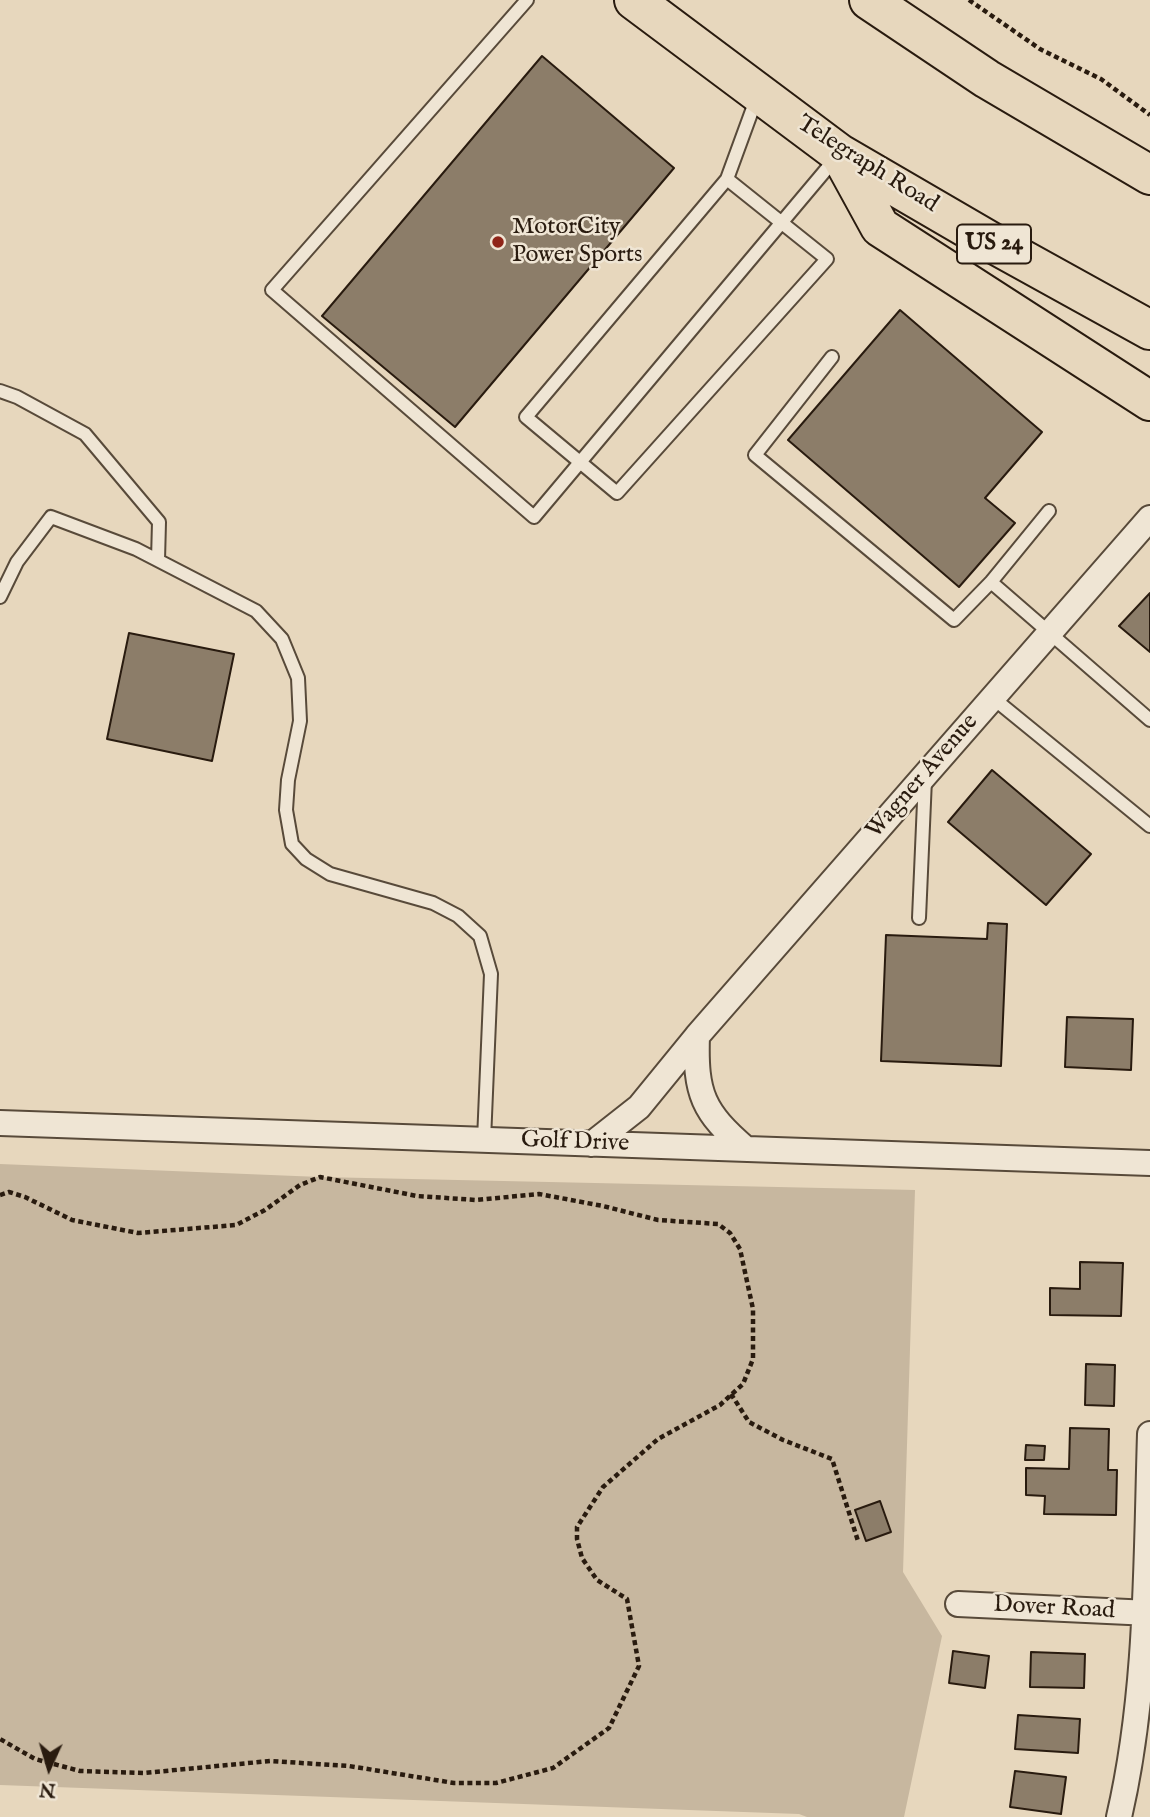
<!DOCTYPE html>
<style>
body{margin:0}
#map{position:relative;width:1150px;height:1817px;overflow:hidden;background:#e7d7bd;font-family:"IM FELL English",serif}
canvas{display:block}
.north{position:absolute;left:14px;top:1733px;width:70px;height:70px;-webkit-text-stroke:5px #efe5d4;paint-order:stroke;rotate:184deg;font-size:19px;font-weight:700;line-height:28px;text-align:center;color:#291b0f}
.north::after{content:'';display:block;margin:auto;width:24px;height:32px;background:#291b0f;clip-path:polygon(50% 0,100% 100%,50% 72%,0 100%)}
</style>
<div id="map">
<canvas width="1150" height="1817"></canvas>
<div class="north">N</div>
</div>
<script>
const c = document.querySelector('canvas').getContext('2d');
c.lineJoin = 'round';
function paint(path, color) {
  c.fillStyle = color;
  c.fill(path, 'evenodd');
}
function trace(path, color, width, dash) {
  c.strokeStyle = color;
  c.lineWidth = width;
  c.lineCap = dash ? 'butt' : 'round';
  c.setLineDash(dash || []);
  c.stroke(path);
}
function label(font, color, halo, rows, align = 'center') {
  c.font = font + ' "IM FELL English",serif';
  c.lineWidth = 5;
  c.setLineDash([]);
  c.textBaseline = 'middle';
  c.strokeStyle = halo;
  c.fillStyle = color;
  for (const [text, x, y, turn = 0] of rows) {
    c.save();
    c.translate(x, y);
    c.rotate((+turn || 0) * Math.PI / 180);
    c.textAlign = isNaN(turn) ? turn : align;
    if (halo) c.strokeText(text, 0, 0);
    c.fillText(text, 0, 0);
    c.restore();
  }
}
const green = new Path2D(`
 M0 1164 320 1177 915 1190 903 1572 942 1636 904 1817H807L799 1814 0 1785Z`);
const building = new Path2D(`
 M542 56 674 168 455 427 322 316Z
 M900 310 1042 432 985 498 1015 523 959 587 788 440Z
 M1150 593V652L1119 626Z
 M129 633 234 654 212 761 107 739Z
 M992 770 1091 854 1046 905 948 822Z
 M988 923 1007 924 1001 1066 881 1061 886 935 987 939Z
 M1067 1017 1133 1019 1131 1070 1065 1067Z
 M1080 1262 1123 1263 1121 1316 1050 1315V1288L1080 1289Z
 M1086 1364 1115 1365 1114 1406 1085 1405Z
 M1070 1428 1109 1429 1108 1470H1117L1116 1515 1044 1514 1045 1496 1026 1495V1468L1069 1469Z
 M1026 1445 1045 1446 1044 1460H1025Z
 M880 1501 891 1532 866 1541 855 1510Z
 M953 1651 989 1656 985 1688 949 1683Z
 M1031 1652 1085 1654 1084 1688 1030 1687Z
 M1018 1715 1080 1719 1078 1753 1015 1749Z
 M1015 1771 1066 1777 1061 1814 1010 1807Z`);
const path = new Path2D(`
 M969 0 1040 49 1101 79 1150 115
 M0 1195 9 1192 25 1197 72 1220 138 1233 236 1225 265 1210 300 1185 320 1177 417 1196 476 1200 539 1194 603 1206 658 1220 718 1224 730 1233 740 1249 753 1309V1359L743 1384 720 1405 658 1439 603 1487 577 1527V1539L582 1558 597 1580 627 1599 639 1666 609 1728 553 1768 496 1783H454L349 1766 270 1761 144 1773 80 1771 35 1759 0 1739
 M731 1394 749 1422 783 1440 832 1459 858 1541`);
const service = new Path2D(`
 M527 0 272 290 534 517 835 159
 M727 179 526 417 617 493 827 259 727 179 757 97
 M832 357 755 455 954 620 991 582 1150 720
 M0 391 17 397 85 434 159 522 158 560
 M991 582 1049 511
 M0 597 17 562 51 517 136 549 256 611 282 639 298 678 300 721 288 780 286 810 292 844 306 859 330 874 433 903 458 916 480 936 491 974 484 1140
 M993 698 1150 826
 M919 918 925 779`);
const minor = new Path2D(`
 M697 1036C695 1094 703 1112 746 1149
 M0 1123 1150 1163
 M592 1144 639 1107 697 1036 1150 518
 M958 1604 1150 1613
 M1119 1817C1148 1692 1146 1562 1150 1434`);
const trunk = new Path2D(`
 M634 0 840 154 998 246 1150 330
 M869 0 987 79 1150 175
 M840 154 880 227 1150 401`);
const markers = [
 [498,242,7,"#8f2418"]
];
const shields = [
 [994,244,74]
];
const shieldNames = [
 ["US 24",994,244]
];
const streetNames = [
 ["Telegraph Road",867,165,32],
 ["Wagner Avenue",923,777,-49],
 ["Golf Drive",575,1143,2],
 ["Dover Road",1054,1609,3]
];
const poiNames = [
 ["MotorCity",512,228],
 ["Power Sports",512,256]
];
paint(green, '#c7b79f');
paint(building, '#8c7d69');
trace(building, '#291b0f', 2);
trace(service, '#584a3a', 16);
trace(minor, '#584a3a', 28);
trace(trunk, '#291b0f', 42);
trace(path, '#291b0f', 4.5, [5, 3.5]);
trace(service, '#efe5d4', 12);
trace(minor, '#efe5d4', 24);
trace(trunk, '#e7d7bd', 38);
for (const [x, y, r, color] of markers) {
  const dot = new Path2D();
  dot.arc(x, y, r, 0, 2 * Math.PI);
  c.fillStyle = color;
  c.fill(dot);
  trace(dot, '#efe5d4', 2.5);
}
for (const [x, y, w] of shields) {
  const box = new Path2D();
  box.roundRect(x - w / 2, y - 19.5, w, 39, 5);
  c.fillStyle = '#efe5d4';
  c.fill(box);
  trace(box, '#291b0f', 2);
}
label('bold 23px', '#291b0f', null, shieldNames);
label('24px', '#291b0f', '#efe5d4', streetNames);
label('24px', '#291b0f', '#efe5d4', poiNames, 'left');
</script>
